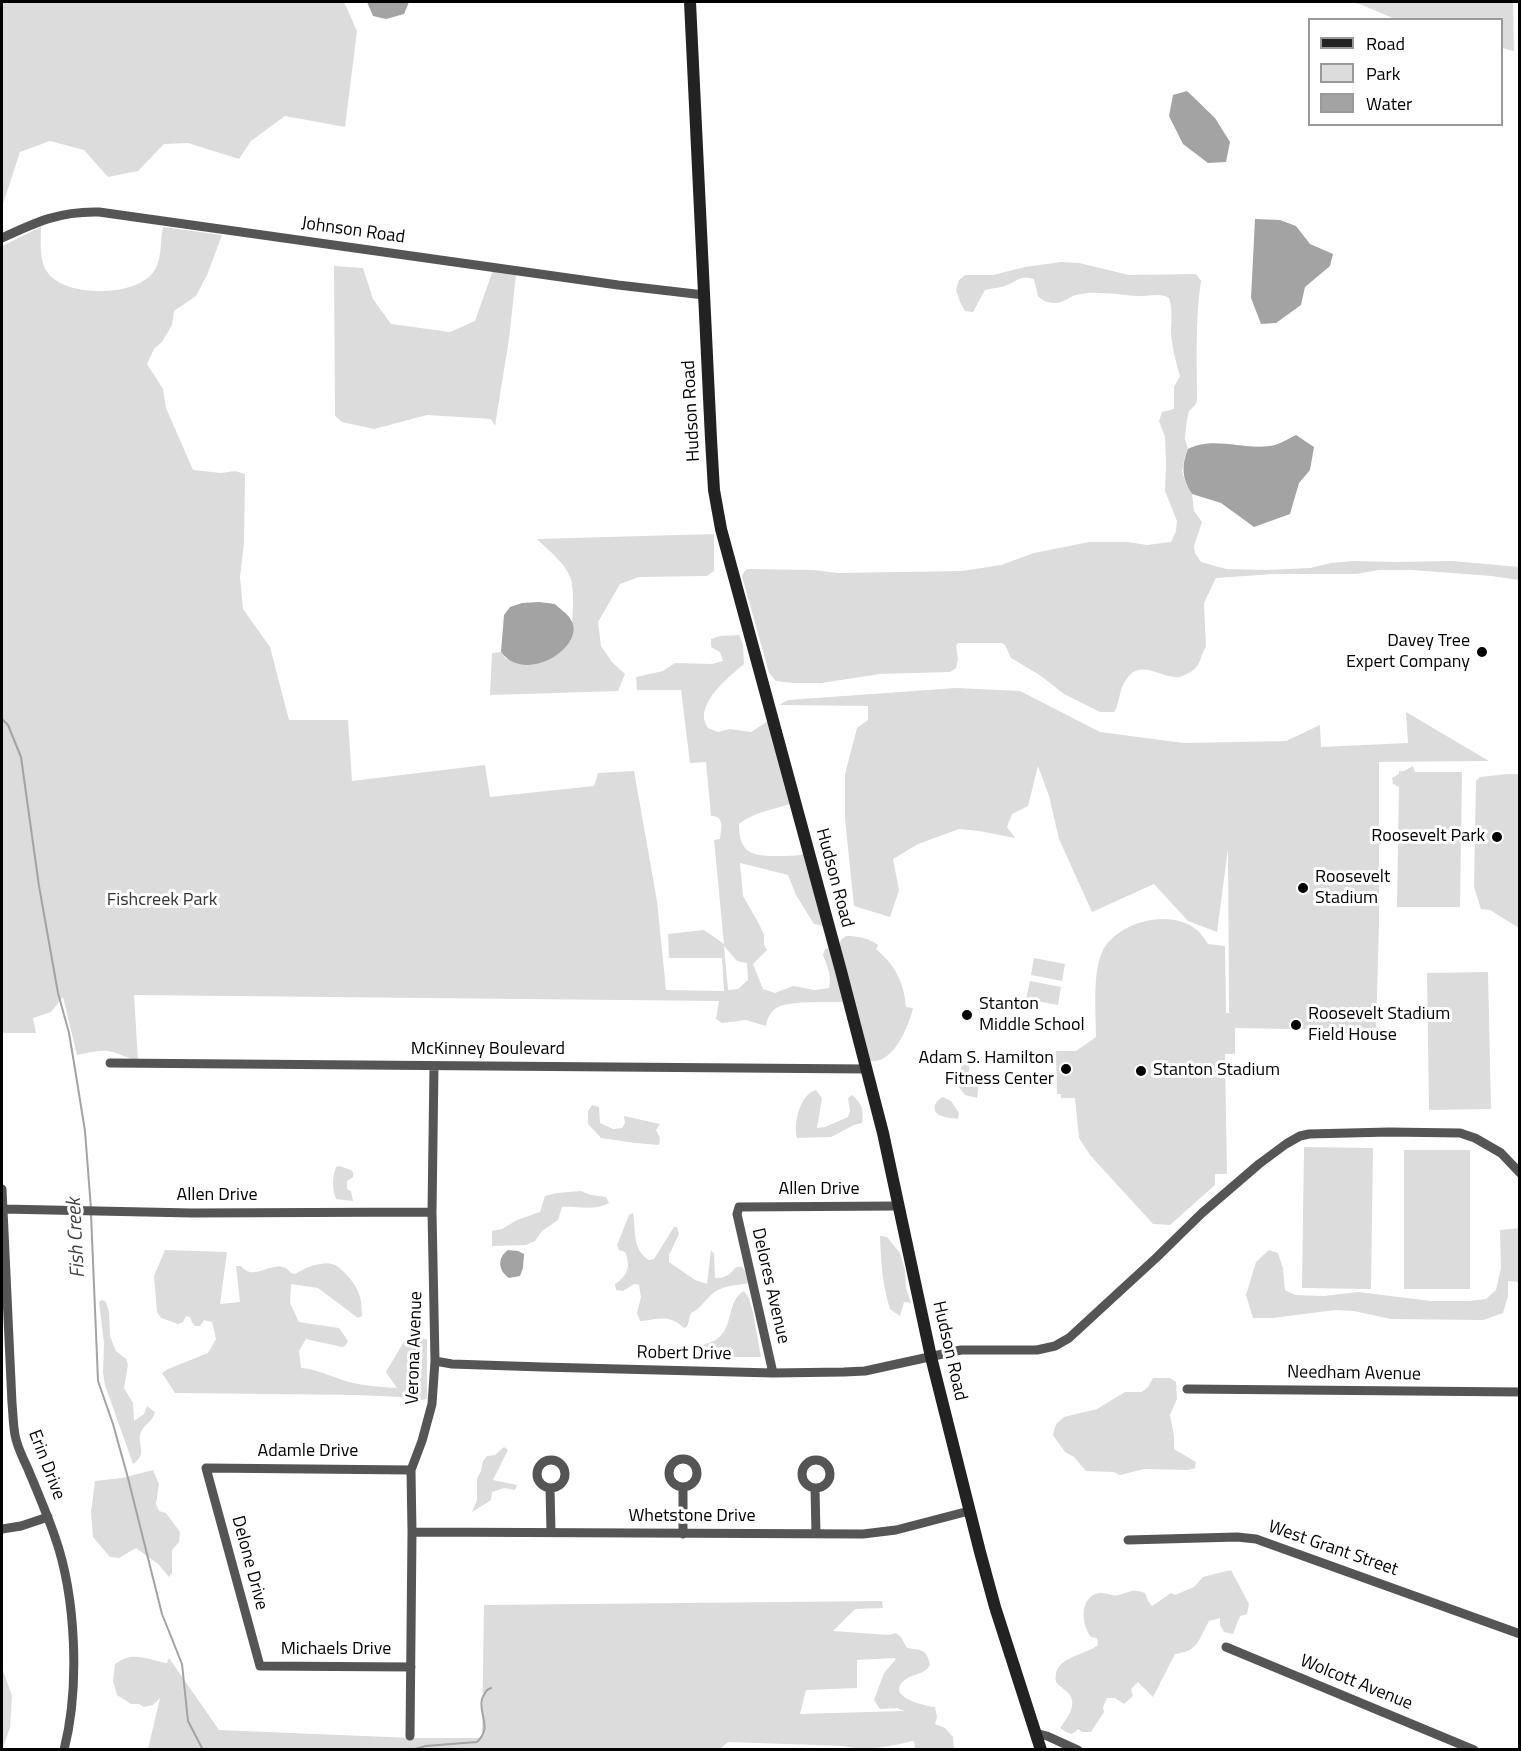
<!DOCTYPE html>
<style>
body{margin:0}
#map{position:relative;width:1521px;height:1751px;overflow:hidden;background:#fff;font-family:"Titillium Web",sans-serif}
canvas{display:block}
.frame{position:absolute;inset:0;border:3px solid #000;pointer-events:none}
.legend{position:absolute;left:1308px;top:18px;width:195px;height:108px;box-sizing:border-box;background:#fff;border:2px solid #999;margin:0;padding:8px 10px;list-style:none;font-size:18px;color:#000}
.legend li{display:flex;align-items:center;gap:12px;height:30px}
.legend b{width:30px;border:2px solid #999}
</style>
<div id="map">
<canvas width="1521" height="1751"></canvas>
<div class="frame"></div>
<ul class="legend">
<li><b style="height:8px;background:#222"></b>Road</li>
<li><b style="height:16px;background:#dcdcdc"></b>Park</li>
<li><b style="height:16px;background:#a3a3a3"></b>Water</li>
</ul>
</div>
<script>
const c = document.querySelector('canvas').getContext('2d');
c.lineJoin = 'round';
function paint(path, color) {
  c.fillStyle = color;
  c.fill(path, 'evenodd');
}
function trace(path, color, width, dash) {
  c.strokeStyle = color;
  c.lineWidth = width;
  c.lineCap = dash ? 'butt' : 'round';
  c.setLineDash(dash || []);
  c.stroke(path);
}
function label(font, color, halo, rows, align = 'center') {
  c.font = font + ' "Titillium Web",sans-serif';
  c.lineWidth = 6;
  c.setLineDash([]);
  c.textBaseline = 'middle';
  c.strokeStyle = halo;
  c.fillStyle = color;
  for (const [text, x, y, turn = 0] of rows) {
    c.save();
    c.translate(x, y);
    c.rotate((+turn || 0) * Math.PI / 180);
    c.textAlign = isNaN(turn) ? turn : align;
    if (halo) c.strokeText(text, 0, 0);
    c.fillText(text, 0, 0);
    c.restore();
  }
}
const green = new Path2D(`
 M2 2H344L357 31 345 127 285 116 251 141 239 159 188 143 164 144 138 171 108 177 84 150 50 141 20 152 2 207Z
 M1355 2H1513L1514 51 1502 48V20L1395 19Z
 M41 227C41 242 39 261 48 273 66 298 141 298 156 268 162 256 160 240 163 227L222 235 207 275 196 296 174 311 172 325 162 342 154 349 147 364 163 389 166 408 193 470 221 473 235 471 245 474 244 543 240 577 243 609 270 647 289 720H348L352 781 485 765 490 797 594 786 598 773 634 771 657 901 666 990 724 991 722 958H669L668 934 704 930 724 944 714 840 720 839C721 830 725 815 711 816L706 762 690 763 681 690H637L636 677 663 671 675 663 712 664 723 661 720 652 711 647V639L720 636 739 635 743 644 744 664C730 676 702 698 704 719 705 722 706 725 708 728L718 732 730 729 751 732 768 721 790 804C772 810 754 812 739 824 739 852 750 856 776 856 786 856 795 856 805 854L824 926 814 924 796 895 788 875 740 863 743 896 759 924 764 935V945L767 950 753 964 763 989 775 993 793 986 815 990 829 988C832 977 827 965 823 955L825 949 830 948 844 1002C830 1002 788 1001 778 1007 770 1011 767 1019 766 1026L746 1020 722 1023 716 1019 719 1001 134 995 138 1060C127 1059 118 1052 108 1051 98 1050 87 1053 77 1055L63 997 51 1012 33 1018 36 1033H2V246ZM724 946 737 961 747 963 748 980 738 989 728 990Z
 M1061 262 1079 263 1129 275 1195 274 1197 275 1201 281C1195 320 1197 361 1197 400L1196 404 1189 411 1187 419 1185 439 1188 449 1185 456 1182 471 1186 484 1192 494 1194 511 1202 522 1194 546 1195 553 1201 562 1226 569 1268 570 1310 568 1331 563 1353 561 1395 562 1452 561 1520 567 1519 580 1492 576 1411 570H1379L1356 574H1274L1216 578 1204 603 1206 647C1200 655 1201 666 1192 671 1189 673 1183 676 1179 677 1162 680 1139 655 1124 683 1120 690 1119 701 1116 709L1114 712H1100L1064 694 1041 676 1011 658 1005 645 1002 643H958L956 646 958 659 956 668 950 672 880 674 821 683H794L776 681 769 673 742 576 744 572 747 569 813 570 838 573 962 571 1001 565 1034 553 1089 542H1127L1147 545 1171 542 1176 531 1177 521 1165 491 1166 463 1165 437 1159 421 1162 412 1174 409V387L1180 376C1176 362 1172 348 1171 332 1171 320 1173 310 1169 298 1161 292 1147 297 1137 296 1117 295 1097 290 1076 295 1068 297 1064 303 1055 303 1048 303 1043 301 1038 296L1034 279C1019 275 1018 281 1005 286 999 288 992 288 985 290L973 312 965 311 960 302 956 290 959 280 965 275H993L1025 267Z
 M334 266 363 268 373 299 391 324 450 332 475 321 493 270 516 275 509 339 495 426 491 419 427 415 374 429 342 422 335 416Z
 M714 534V571L707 576 639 577 620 584 598 622 601 646 612 662 625 674 618 691 490 695 492 653 501 652 506 659 571 638C572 623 575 594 571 580 566 563 549 551 537 539Z
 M956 688 1020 691 1100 732 1184 743 1286 741 1320 725 1321 747 1408 743 1406 712 1489 761 1379 762V923L1376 1033H1341V1030L1235 1028V1054H1225L1227 1174H1215V1185L1170 1225 1153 1224 1090 1155 1079 1138 1075 1098H1061V1094H1057L1056 1051H1076L1096 1037C1096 1013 1092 971 1103 950 1119 921 1171 908 1197 930 1201 933 1205 940 1208 944L1225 946 1226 1013H1231L1229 1012 1228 849 1217 932 1188 921 1154 884 1092 912 1059 839 1049 796 1038 766 1028 806 1012 814 1007 827 1015 838 979 831 959 829 918 844 893 859 899 890 890 917 854 906 845 819V774L857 728 868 720V706L779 705 788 700Z
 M1413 766 1415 772H1462L1460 907H1397L1399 787 1393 784 1392 778 1399 774V771H1404Z
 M1508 774H1519V928L1490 910 1481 909 1474 887 1476 781 1480 777Z
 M846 936C858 936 869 938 878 945L876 949C895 965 904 982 906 1007L913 1008C909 1026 893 1065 870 1061L839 946 841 940Z
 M1034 958 1065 964 1062 981 1031 975Z
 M1488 972 1491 1109 1429 1110 1427 973Z
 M1030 981 1061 987 1058 1005 1026 999Z
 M965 1062 970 1063 967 1080 979 1083 977 1098 965 1095 958 1086 962 1063Z
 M816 1090 822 1098 817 1128 825 1127 848 1117 850 1111 848 1098 852 1095C862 1103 864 1110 862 1123L854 1125 831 1137 797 1138C793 1124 800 1094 816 1090Z
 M943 1097 951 1101 959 1113 958 1119C953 1118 947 1118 942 1116 930 1112 934 1101 943 1097Z
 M592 1105 599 1107 600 1123 613 1129 622 1128 625 1123 624 1116 660 1124 656 1130 660 1138 659 1145 635 1143 601 1138 588 1124V1111Z
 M1304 1147 1373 1148 1371 1289 1302 1288Z
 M1404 1150H1470V1289H1404Z
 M339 1166 351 1170 353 1172V1177L347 1181V1189L351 1191 353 1201 336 1199C332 1188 332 1178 336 1167Z
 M581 1191 591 1195 606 1197 609 1203C596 1211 577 1206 562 1207L558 1220 542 1231 535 1241 526 1245 492 1246V1231L502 1229 517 1220 540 1212 545 1196 557 1193Z
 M633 1213C636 1231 632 1250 649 1260L654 1259 674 1227H677L679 1234 669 1255V1262L695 1280 707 1284 711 1250 714 1254 715 1278C725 1278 730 1275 736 1267H742L745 1271 748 1282 746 1284C733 1285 719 1286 709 1297 702 1304 701 1308 691 1313L687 1327 684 1328C668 1313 658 1320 640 1321L637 1313 641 1297 639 1285 634 1284 623 1291 616 1290 615 1284C628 1276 631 1266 625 1252L619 1250 617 1245 629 1215Z
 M1519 1228V1282L1508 1281V1296L1503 1313 1483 1320 1391 1319 1354 1311 1335 1310 1273 1318H1253L1246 1295 1256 1262 1269 1250 1278 1253 1283 1268 1285 1290 1295 1295 1324 1296 1358 1292 1431 1301H1468L1486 1299 1496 1290 1501 1268 1500 1230Z
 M880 1236 887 1237 900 1253 905 1270 906 1288 911 1303 904 1302 900 1316 890 1309C882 1284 881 1262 880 1236Z
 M165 1250 227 1252 220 1304 240 1302 236 1266H241C252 1279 262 1268 275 1267 279 1266 282 1267 286 1268L291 1273 295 1274C305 1268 321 1261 332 1264 337 1265 341 1269 344 1272 358 1287 362 1295 362 1316L358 1318 318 1288 291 1284 290 1303 299 1322 339 1328 348 1341 345 1346 342 1347 306 1339 299 1351 301 1368C319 1369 335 1379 353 1383 367 1386 382 1387 397 1388L386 1372 406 1338 427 1339V1399L415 1401 401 1397 356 1395 175 1393 162 1373 168 1369 208 1353 216 1339 212 1322 204 1320 200 1326H195L192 1322 190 1317 186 1316 183 1322 178 1324 161 1318 157 1312 154 1276Z
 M744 1291 749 1298 753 1313 761 1357H726L700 1353 696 1348C705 1343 716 1343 722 1334 733 1321 728 1300 744 1291Z
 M102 1300 106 1302 109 1312 110 1336 113 1344 116 1351 126 1359 128 1365 124 1388 133 1403 134 1421 144 1414 147 1406 155 1412C152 1423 145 1423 141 1432 136 1445 149 1453 133 1464L105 1385 103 1373 104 1343 99 1302Z
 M1153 1378H1170L1176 1382 1177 1399 1170 1415 1174 1436V1449L1196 1462 1195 1468 1188 1470 1144 1469 1120 1475 1114 1472 1086 1471 1074 1457 1065 1452 1057 1441 1053 1435 1056 1424 1064 1417 1097 1409 1125 1392H1142L1148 1387Z
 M504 1447 508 1450 493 1480 517 1485 515 1490 504 1488 492 1492 491 1500 472 1512 477 1500V1479L481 1471 483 1461 487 1456 495 1455Z
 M153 1470 159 1484 156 1504 159 1511 166 1513 180 1532 179 1542 172 1550V1573L169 1577 158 1564 136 1548 119 1558 110 1557 93 1537 91 1512 95 1481 122 1478Z
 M1231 1570 1249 1604 1247 1614 1240 1616 1233 1634 1224 1632 1220 1625V1618L1209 1621C1198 1640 1199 1651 1175 1654L1153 1697 1138 1682 1131 1689 1133 1696 1124 1704 1115 1698H1107L1103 1707 1104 1712 1091 1732H1082L1078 1729 1072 1734 1066 1732 1060 1728C1068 1717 1079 1703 1067 1692 1063 1688 1059 1686 1056 1682 1052 1656 1085 1656 1098 1645L1097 1638 1091 1637C1081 1624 1079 1597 1099 1593 1106 1592 1112 1597 1118 1595 1131 1592 1131 1588 1145 1593L1148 1601 1152 1606 1171 1593 1175 1595 1194 1587 1203 1577Z
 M882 1601 883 1608 855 1609 833 1631 889 1635 896 1633 901 1637 907 1648C921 1650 927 1649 930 1665 924 1675 915 1673 906 1679 883 1696 924 1706 935 1707L937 1717 935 1724 945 1728 953 1737 954 1749H915L914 1742 912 1741C890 1747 866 1751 843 1746L728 1742 719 1750 148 1749 160 1698 153 1705 144 1707 139 1704H131L117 1695 113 1681 115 1664C134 1650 147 1660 167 1663L169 1658 219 1730 412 1738H482L484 1605ZM894 1658 896 1659 884 1673 874 1700 880 1709 897 1708 904 1711 800 1714 806 1690 857 1688V1660Z
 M2 1668 12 1696 10 1728 2 1750Z`);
const water = new Path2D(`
 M367 2H409L404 14 386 19 373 16Z
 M1187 91 1215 118 1230 142 1226 162 1208 163 1183 144 1169 116 1173 95Z
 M1255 219 1280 220 1296 226 1310 244 1333 254 1330 266 1305 287 1301 305 1276 323 1261 324 1251 298Z
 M1296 435 1314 447 1310 470 1299 483 1290 514 1254 527 1221 503 1192 494C1182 479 1181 466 1188 449 1213 436 1243 450 1270 446 1278 445 1288 439 1296 435Z
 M539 602 555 604C560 609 568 614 571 620 587 645 527 686 501 652L504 615 510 607 522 603Z
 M508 1250 518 1251 524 1254 523 1268 520 1276 509 1278C498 1270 497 1258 508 1250Z`);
const stream = new Path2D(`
 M2 719 8 725 21 757 39 886 58 993 69 1033 75 1069 85 1131 91 1209
 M91 1214 98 1381 113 1424 128 1478 162 1614 182 1664 188 1721 203 1750
 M411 1750 426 1746 477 1742C493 1727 478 1714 482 1699 483 1696 485 1693 487 1690L491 1688`);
const street = new Path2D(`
 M2 238C36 222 60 211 99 212L618 285 704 295
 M110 1063 866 1069
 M2 1189 12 1403C13 1413 13 1424 15 1435 17 1447 23 1458 28 1469 37 1491 47 1514 55 1537 76 1597 80 1687 64 1750
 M3 1209 192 1213 432 1212
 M435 1361 452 1364 542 1367 773 1373 844 1372 865 1371 961 1350H1037L1055 1346 1069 1338 1156 1258 1202 1213 1259 1164 1286 1144 1300 1136 1309 1134 1389 1132 1460 1133 1475 1138 1501 1153 1520 1173
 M773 1373 737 1214 739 1207 898 1206
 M1187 1389 1520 1392
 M669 1473a14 14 0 1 1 28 0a14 14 0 1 1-28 0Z
 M802 1474a14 14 0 1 1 28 0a14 14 0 1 1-28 0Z
 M537 1474a14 14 0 1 1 28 0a14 14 0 1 1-28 0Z
 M411 1470 206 1468 260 1666 411 1667
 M550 1488 551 1532
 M815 1488 816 1534
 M2 1529 21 1526 48 1517
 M412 1532 863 1534 896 1530 969 1511
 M683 1534V1487
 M1128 1540 1237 1537 1256 1539 1520 1634
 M1226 1647 1474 1750
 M1035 1733 1047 1736 1078 1750
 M410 1736 412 1532 411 1470 422 1441 432 1404 435 1361 432 1212 434 1066`);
const secondary = new Path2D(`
 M690 2 711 439 714 490 721 529 841 971 883 1133 931 1357 980 1552 995 1607 1041 1750`);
const markers = [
 [1482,652,6,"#000"],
 [1497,837,6,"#000"],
 [1303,888,6,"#000"],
 [967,1015,6,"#000"],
 [1296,1025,6,"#000"],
 [1066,1069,6,"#000"],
 [1141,1071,6,"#000"]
];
const streetNames = [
 ["Johnson Road",353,231,8],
 ["Hudson Road",692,411,-93],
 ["Hudson Road",834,878,75],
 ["McKinney Boulevard",488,1050],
 ["Allen Drive",819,1190],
 ["Allen Drive",217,1196],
 ["Delores Avenue",770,1286,77],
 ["Verona Avenue",415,1348,-88],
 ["Hudson Road",949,1351,77],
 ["Robert Drive",684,1354,1],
 ["Needham Avenue",1354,1374,1],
 ["Adamle Drive",308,1452],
 ["Erin Drive",46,1465,69],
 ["Whetstone Drive",692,1517],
 ["West Grant Street",1333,1549,19],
 ["Delone Drive",249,1563,75],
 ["Michaels Drive",336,1650],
 ["Wolcott Avenue",1356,1683,22]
];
const poiNames = [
 ["Davey Tree",1470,642,"right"],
 ["Expert Company",1470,663,"right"],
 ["Roosevelt Park",1485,837,"right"],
 ["Roosevelt",1315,878],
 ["Stadium",1315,899],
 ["Stanton",979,1005],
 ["Middle School",979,1026],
 ["Roosevelt Stadium",1308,1015],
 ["Field House",1308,1036],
 ["Adam S. Hamilton",1054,1059,"right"],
 ["Fitness Center",1054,1080,"right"],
 ["Stanton Stadium",1153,1071]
];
const parkNames = [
 ["Fishcreek Park",162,901]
];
const waterNames = [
 ["Fish Creek",77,1238,-93]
];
paint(green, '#dcdcdc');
paint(water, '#a3a3a3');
trace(stream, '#a3a3a3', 2);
trace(street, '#555', 9);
trace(secondary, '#222', 12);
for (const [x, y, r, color] of markers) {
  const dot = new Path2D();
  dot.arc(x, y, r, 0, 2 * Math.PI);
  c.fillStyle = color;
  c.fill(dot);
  trace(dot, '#fff', 2);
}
label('18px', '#000', '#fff', streetNames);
label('18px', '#000', '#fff', poiNames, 'left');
label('18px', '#333', '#fff', parkNames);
label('italic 20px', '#444', '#fff', waterNames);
</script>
